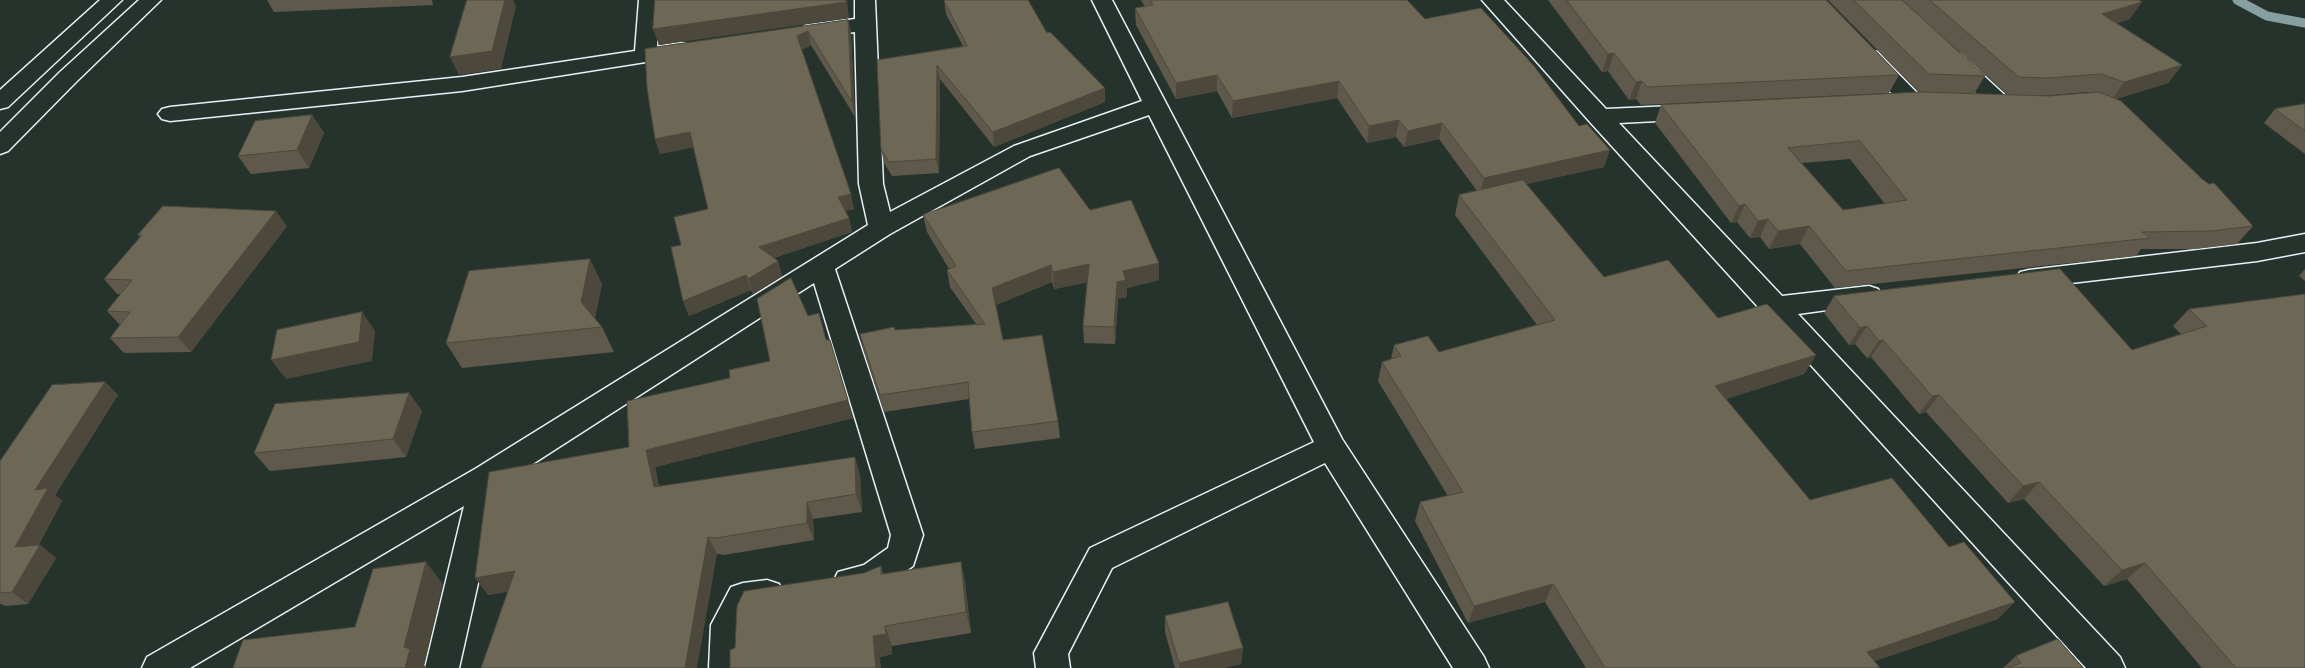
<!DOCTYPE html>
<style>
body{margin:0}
canvas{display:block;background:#26332d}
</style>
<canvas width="2305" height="668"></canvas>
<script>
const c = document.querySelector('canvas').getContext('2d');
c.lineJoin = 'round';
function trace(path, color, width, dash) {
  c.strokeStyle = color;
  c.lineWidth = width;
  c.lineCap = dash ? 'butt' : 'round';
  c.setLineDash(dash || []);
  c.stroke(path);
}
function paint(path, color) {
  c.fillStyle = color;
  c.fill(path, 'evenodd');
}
const stream = new Path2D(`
 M2237 0 2267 16 2305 23`);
const minor = new Path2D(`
 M639 0H659L657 47 682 43 690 45 693 50 690 55 462 91 170 121 162 119 158 114 162 109 170 107 462 77 635 51Z
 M855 0H875L883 184 890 212 1014 146 1142 101 1092 0H1112L1342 439 1484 657 1489 668H1453L1325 463 1112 568 1068 654 1070 668H1036L1034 653 1090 548 1314 442 1149 115 1030 156 890 234 835 269 923 535 913 566 882 588 849 596 838 592 833 582 838 572 864 565 888 548 891 535 814 283 500 485 459 668H425L464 506 190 668H142L147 657 475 469 868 225 859 184 855 32 813 37 805 36 802 31 805 26 855 19Z
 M1482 0H1504L1606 109 1695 105 1703 107 1707 112 1703 117 1695 119 1619 123 1782 296 1869 286 1878 289 1882 296 1878 303 1798 314 2120 657 2125 668H2086L1590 122Z
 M1869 50 1877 52 1920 96 1923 101 1920 106 1912 108 1904 106 1861 62 1858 57 1861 52Z
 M1952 52 1960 54 2009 99 2012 104 2009 109 2001 111 1993 109 1944 64 1941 59 1944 54Z
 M2305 234V252L2257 261 2029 288 2020 286 2016 279 2020 272 2029 270 2257 243Z
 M767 580 779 584 783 594 779 604 753 610 745 626 743 668H709L711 625 731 587 743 583Z`);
const primary = new Path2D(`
 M100 0H122L8 107 0 109V90Z
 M139 0H161L76 82 8 151 0 154V132L60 72Z`);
const wall = new Path2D(`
 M267 0H432L433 5 274 12Z
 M944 0 1047 33 1105 102 994 147 940 79 939 173 892 176 884 163 881 149 877 60 963 46 946 14Z
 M1141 0H1407L1425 19 1604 167 1526 184 1604 277 1718 318 1816 355 1804 374 1726 399 1810 500 1998 619 1874 661 1880 668H1586L1545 602 1468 623 1415 521 1420 502 1448 496 1378 381 1382 362 1391 359 1394 345 1439 352 1537 325 1455 215 1459 195 1477 191 1439 139 1404 147 1396 137 1367 143 1337 98 1232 118 1217 91 1176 99 1136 25 1135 8 1145 7Z
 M1548 0H1826L1899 75 1889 93 1641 105 1636 99 1629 100 1608 71 1602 72Z
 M1828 0H2139L2130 19 2117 23 2182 65 2168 83 2116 99 2253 226 2237 244 2195 249H2141L2136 256 1835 288 1800 244 1769 249 1760 237 1750 238 1737 222 1731 223 1655 123 1661 105 1919 92ZM1934 29 2008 95 1974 94 1985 76ZM2089 92 2091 93 2048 96H2038ZM1850 159 1885 204 1843 210 1802 163Z
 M848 20 851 34 855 117 811 45 801 50 854 209 845 211 849 218 852 232 774 258 778 261 782 276 753 294 751 290 689 316 683 301 681 245 708 209 693 147 660 154 655 139 645 49Z
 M2305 104V154L2264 123 2275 109Z
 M312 115 324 133 309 168 251 174 238 156Z
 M1090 210 1159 263V280L1127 288V297L1118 299 1115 344 1084 343 1083 326 1087 282 1054 289 1052 282 996 305 1003 340 1058 421 1060 438 975 449 972 432 969 399 884 412 864 352 860 334 895 330 976 324 950 287 947 270 949 269 927 232 923 215Z
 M287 226 191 352 124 353 110 338 120 325 107 311 120 294H117L104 279 140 237 138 235Z
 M2305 269V281L2299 276Z
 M602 284 595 318 602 327 614 352 462 368 446 343Z
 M2305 294V668H2202L2127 579 2104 586 2024 499 2008 503 1926 412 1919 414 1871 357 1867 358 1855 344 1849 345 1824 313 1834 296 2132 350 2181 334 2173 326 2189 309Z
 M808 316 827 340 853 418 655 467 659 487 860 475 862 512 813 519 814 540 724 555 717 554 488 595 629 447 730 378 770 361Z
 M105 382 118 395 55 495 62 501 38 546 40 545 56 558 28 604 6 606 0 604V461Z
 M409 393 422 411 406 457 270 471 254 453Z
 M961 562 965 583 971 633 892 646V654L880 657 735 648 864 573 881 566 883 574Z
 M1165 616 1243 648 1241 664 1224 668H1175L1165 632Z
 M2016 656 2083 668H2003Z`);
const shadedWall = new Path2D(`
 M505 0H513L516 6 501 69 459 75 450 57Z
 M845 0H847L849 18 659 45 653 29Z
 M2142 2 2130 19 2090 32 2102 14Z
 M848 20 851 34 855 117 852 102Z
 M808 31 811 45 800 50 797 36Z
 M1614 53 1608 71 1602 72 1608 54Z
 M937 65 940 79 939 173 936 159Z
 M2182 65 2168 83 2112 100 2124 82Z
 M1217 75V91L1176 99V83Z
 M1339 81 1337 98 1232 118 1233 101Z
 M1642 81 1636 99 1629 100 1636 82Z
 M1105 88V102L994 147 993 132Z
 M312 115 324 133 309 168 297 150Z
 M1399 120 1396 137 1367 143 1369 126Z
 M1442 123 1439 139 1404 147 1408 131Z
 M690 132 695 147 660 154 655 139Z
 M1610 150 1604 167 1480 194 1484 178Z
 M851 194 854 209 841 212 838 197Z
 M1745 204 1737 222 1731 223 1739 206Z
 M276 211 287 226 191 352 178 337Z
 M849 218 852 232 764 261 759 247Z
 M1768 219 1760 237 1750 238 1758 221Z
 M1809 226 1800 244 1769 249 1778 231Z
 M590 259 602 284 593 327 581 302Z
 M778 261 782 276 753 294 748 279Z
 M1159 263V280L1127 288V297L1118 299 1115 344 1114 327 1117 282 1123 271Z
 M1089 264 1090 282 1054 289 1053 272Z
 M1051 265 1052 282 995 305 992 288Z
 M746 275 751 290 689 316 683 301Z
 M362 312 375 331 372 361 286 379 271 360Z
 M1867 326 1855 344 1849 345 1860 328Z
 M1883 340 1871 357 1867 358 1879 341Z
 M1816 355 1804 374 1705 406 1715 386Z
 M105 382 118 395 55 495 62 501 30 559 15 547 35 490Z
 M409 393 422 411 406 457 393 439Z
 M1939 395 1926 412 1919 414 1932 396Z
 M848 400 853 418 655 467 663 505 654 487 646 450Z
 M855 457 860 475 862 512 856 494Z
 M2039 482 2024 499 2008 503 2023 486Z
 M807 502 813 519 814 540 807 523Z
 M708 537 717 554 697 668H685Z
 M40 545 56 558 28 604 12 592Z
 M426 562 443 584 424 665 427 668H405L404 647Z
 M961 562 965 583 971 633 966 612Z
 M2145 563 2127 579 2104 586 2122 570Z
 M515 571 527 588 488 595 475 578Z
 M1553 584 1545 602 1468 623 1474 606Z
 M2015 602 1998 619 1855 668 1867 652Z
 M885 626 892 646V654L880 657 881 668H876L873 636Z
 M1243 648 1241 664 1224 668H1179V663Z`);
const building = new Path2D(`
 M467 0H505L492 51 450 57Z
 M655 0H845L846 2 653 29Z
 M944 0H1028L1047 33 1050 32 1105 88 993 132 937 65 936 159 889 162 881 149 877 60 967 46Z
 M1150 0H1407L1425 19 1481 8 1534 66 1579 126 1587 124 1610 150 1484 178 1442 123 1408 131 1399 120 1369 126 1339 81 1233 101 1217 75 1176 83 1135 8 1153 5Z
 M1567 0H1826L1899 75 1647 87 1642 81 1636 82 1614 53 1608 54Z
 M1854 0H1902L1985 76 1929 74Z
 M1930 0H2139L2142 2 2102 14 2182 65 2124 82 2101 74 2048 78 2019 77Z
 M848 20 852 102 808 31 797 36 851 194 838 197 849 218 759 247 778 261 748 279 746 275 683 301 671 247 681 245 674 217 708 209 690 132 655 139 647 88 645 49Z
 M1922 92 2048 96 2099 92 2121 101 2202 179 2209 184 2214 183 2253 226 2211 231 2142 232 2150 238 1846 271 1809 226 1778 231 1768 219 1758 221 1745 204 1739 206 1661 105ZM1860 141 1907 200 1843 210 1788 148Z
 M2305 104V131L2275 109Z
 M312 115 297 150 238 156 255 121Z
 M1059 168 1090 210 1131 200 1159 263 1123 271 1126 280 1117 282 1114 327 1083 326 1089 264 1053 272 1051 265 992 288 1003 340 1042 335 1058 421 972 432 968 382 880 395 860 334 894 327 895 330 985 324 947 270 956 266 923 215Z
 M1523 180 1604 277 1668 260 1718 318 1767 304 1816 355 1715 386 1810 500 1892 478 1949 547 1964 542 2015 602 1867 652 1880 668H1605L1553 584 1474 606 1420 502 1463 492 1382 362 1401 356 1394 345 1428 336 1439 352 1555 320 1459 195Z
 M163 206 276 211 178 337 110 338 130 312 107 311 132 280 104 279 142 235H138Z
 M590 259 581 302 602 327 446 343 469 271Z
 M2060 269 2132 350 2207 326 2189 309 2305 294V668H2236L2145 563 2122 570 2039 482 2023 486 1939 395 1932 396 1883 340 1879 341 1867 326 1860 328 1834 296Z
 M791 278 808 316 819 313 826 340H830L848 400 646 450 654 487 855 457 856 494 807 502V523L716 538 708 537 685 668H481L515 571 475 578 489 472 629 447 627 401 730 378 729 370 770 361 757 299Z
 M362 312 359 342 271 360 277 330Z
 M105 382 35 490 48 488 15 547 40 545 12 592 0 593V461L52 385Z
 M409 393 393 439 254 453 275 404Z
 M426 562 404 647 410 649 405 668H233L243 640 355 627 373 569Z
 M961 562 966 612 885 626 886 634 873 636 876 668H730V650L735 648 737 606 744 591 864 573 881 566V574Z
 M1228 602 1243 648 1179 663 1165 616Z
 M2058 639 2083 668H2007L2021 663 2016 656Z`);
trace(stream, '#869fa1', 9);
trace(minor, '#e8f1f8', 3);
trace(primary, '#e8f1f8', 3);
paint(minor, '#26332d');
paint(primary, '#26332d');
paint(wall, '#5e594a');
paint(shadedWall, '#4c493c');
paint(building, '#6d6856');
trace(building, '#4c493c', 1);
</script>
